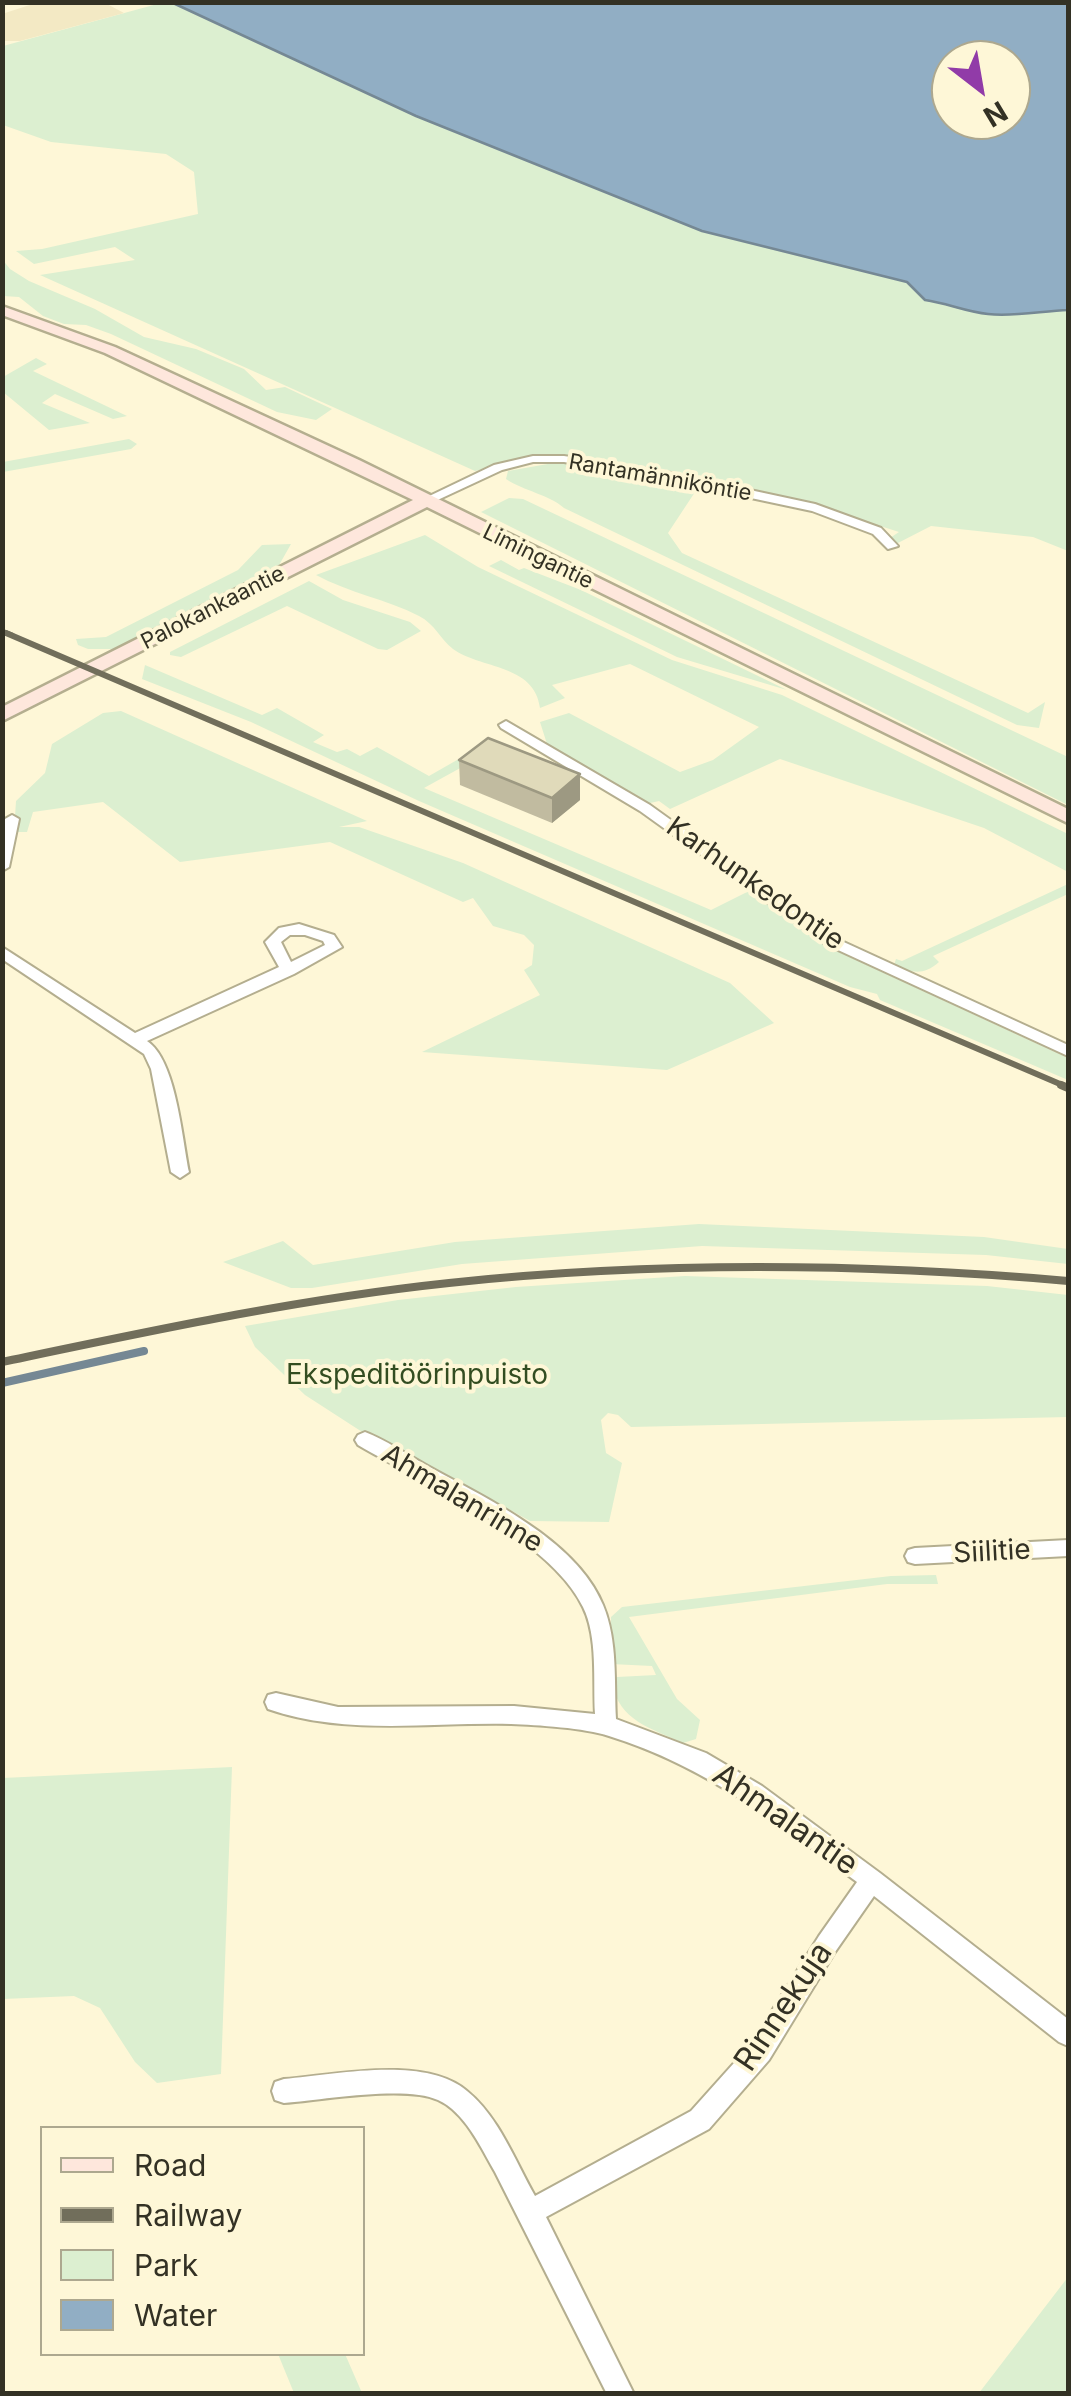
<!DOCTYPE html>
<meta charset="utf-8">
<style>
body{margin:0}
#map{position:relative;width:1071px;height:2396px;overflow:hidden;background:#fef7d7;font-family:Inter,sans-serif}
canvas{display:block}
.frame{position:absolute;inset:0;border:5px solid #333124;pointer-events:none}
.legend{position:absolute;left:40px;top:2126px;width:325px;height:230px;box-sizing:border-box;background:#fef7d7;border:2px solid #ada88f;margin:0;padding:12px 18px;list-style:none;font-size:30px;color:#333124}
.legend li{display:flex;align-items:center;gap:20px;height:50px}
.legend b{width:50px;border:2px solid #ada88f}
.north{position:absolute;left:931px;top:40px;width:100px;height:100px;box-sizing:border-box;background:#fef7d7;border:2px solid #ada88f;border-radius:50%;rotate:149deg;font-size:28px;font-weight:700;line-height:40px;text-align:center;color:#333124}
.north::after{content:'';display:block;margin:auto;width:35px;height:45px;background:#913ba8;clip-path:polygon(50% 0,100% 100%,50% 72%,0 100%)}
</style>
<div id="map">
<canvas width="1071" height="2396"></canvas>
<div class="frame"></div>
<ul class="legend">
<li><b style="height:12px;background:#fee7dc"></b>Road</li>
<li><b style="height:12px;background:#716e5b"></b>Railway</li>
<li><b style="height:28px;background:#dcefd0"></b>Park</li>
<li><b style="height:28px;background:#91aec4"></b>Water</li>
</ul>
<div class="north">N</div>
</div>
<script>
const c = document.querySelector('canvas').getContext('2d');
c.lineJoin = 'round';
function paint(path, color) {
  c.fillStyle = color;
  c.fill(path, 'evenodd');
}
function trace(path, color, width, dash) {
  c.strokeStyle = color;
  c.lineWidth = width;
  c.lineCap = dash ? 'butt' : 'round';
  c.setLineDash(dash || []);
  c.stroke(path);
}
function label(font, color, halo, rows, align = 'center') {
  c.font = font + ' Inter,sans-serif';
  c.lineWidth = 8;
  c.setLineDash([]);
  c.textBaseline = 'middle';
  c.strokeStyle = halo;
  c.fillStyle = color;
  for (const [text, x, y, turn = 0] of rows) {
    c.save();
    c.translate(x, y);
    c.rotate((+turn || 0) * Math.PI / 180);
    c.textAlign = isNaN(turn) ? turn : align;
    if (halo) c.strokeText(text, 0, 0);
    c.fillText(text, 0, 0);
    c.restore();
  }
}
const green = new Path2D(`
 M161 3H173L416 116 702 231 908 282 925 300C947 303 966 312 988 314 1013 317 1043 311 1068 310V551L1033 537 931 526 896 544 890 538 899 532 818 506 651 468 585 458 547 455 475 471 40 275 135 260 115 247 34 264 16 251 42 249 198 214 194 172 166 154 51 142 3 125V46Z
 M2 259 10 269 29 281 95 309 144 337 196 349 244 369 266 390 285 387 332 409 316 420 277 412 111 334 86 325 64 324 43 316 19 297 3 296Z
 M36 358 47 364 33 371 127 416 113 419 55 394 42 403 90 423 49 430 3 392V377Z
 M129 439 137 444 131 449 3 472V462Z
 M559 462 697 489 668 533 682 553 1028 713 1045 702 1039 728 1017 725 564 508C550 495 524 491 506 479L508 471Z
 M509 498 523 499 1068 757V805L481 512Z
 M425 535 478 567 672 660 782 695 1068 834V872L984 828 780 759 670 809 659 801 650 803 547 744 540 722 569 713 680 772 713 760 759 727 630 664 552 685 565 698 540 708C535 664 480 669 453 649 440 639 435 624 419 616 386 599 349 593 316 575Z
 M291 544 278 567 115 649H88L78 645 76 639 106 637 238 570 262 545Z
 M501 560 519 570 524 568 581 590 787 690 677 657 489 566Z
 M309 581 343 600 410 622 421 631 387 650 378 649 287 606 181 657 170 655V652Z
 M145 665 262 715 277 708 324 735 313 742 337 752 347 749 360 756 377 747 429 776 464 756 473 761 424 788 711 910 749 891 826 946 1068 1058V1080L880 1000 877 994 850 987 419 801 251 722 142 679Z
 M121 711 367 821 339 827H359L463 863 730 983 774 1023 667 1070 422 1052 540 995 524 970 532 965 534 945 524 935 493 926 473 898 463 902 330 842 180 862 103 802 33 812 27 832H14L16 801 45 773 52 744 103 713Z
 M1068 884V894L933 956 939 962C923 976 912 973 894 965L896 959 902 961Z
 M699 1224 984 1237 1068 1249V1264L986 1255 702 1246 462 1264 312 1288H291L223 1262 283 1241 313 1265 455 1242Z
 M685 1276 987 1286 1068 1295V1417L631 1427 618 1415 608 1413 601 1420 606 1453 622 1463 609 1522 530 1521 454 1479 404 1459 305 1395 255 1347 245 1326 398 1300 516 1287Z
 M936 1575 938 1584H887L629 1617 677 1699 700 1720 696 1739 683 1743C651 1728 619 1721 612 1683L617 1677 656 1675 652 1666 611 1664V1617L622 1607 891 1576Z
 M232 1767 221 2074 157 2083 135 2062 100 2008 74 1996 3 1999V1778Z
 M1068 2277V2393H979Z
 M278 2354H345L362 2393H294Z`);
const sand = new Path2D(`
 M39 2 105 3 124 13 20 41H3L2 14Z`);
const water = new Path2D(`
 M173 3H1068V310C1042 311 1013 317 988 314 966 312 947 303 925 300L907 282 702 231 416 116ZM951 60H1011V120H951Z`);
const stream = new Path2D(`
 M2 1383 144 1351`);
const minor = new Path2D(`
 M533 456H564L671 473 815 504 881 528 898 546 888 549 873 534 812 511 671 481 564 462H533L502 470 429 504 419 501 494 465Z
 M506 721 650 805 835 938 1068 1045V1056L825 944 640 811 501 728 499 725Z
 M12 815 19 819 9 867 2 871 5 819Z
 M299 924 334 935 342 947 294 974 147 1041C176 1060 182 1138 189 1172L180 1178 171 1172 151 1069 144 1054 2 959V947L135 1033 279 967 265 942 279 928ZM290 935H305L323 941 325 945 291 962 281 942Z
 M365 1432C386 1440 406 1454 426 1465 485 1498 576 1539 603 1605 618 1641 614 1682 616 1719L706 1753 762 1786 880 1873 1068 2019V2046L1059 2042 874 1896 835 1952 769 2060 709 2129 546 2217 634 2394H607L495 2172C481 2148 465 2112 438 2100 406 2085 321 2100 284 2103L275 2100 272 2091 275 2082 284 2079C335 2075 425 2055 467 2091 499 2117 515 2161 535 2196L691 2111 751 2044 819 1936 857 1882C777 1823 706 1766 609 1736 585 1728 537 1725 511 1724 430 1722 346 1736 268 1709L265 1702 268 1695 276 1693 338 1707 514 1706 595 1714C593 1681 598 1637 583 1607 549 1537 424 1484 358 1445L355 1440 358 1435Z
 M1068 1540V1556L915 1564 908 1562 905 1556 908 1550 915 1548Z`);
const secondary = new Path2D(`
 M2 306 115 347 359 460 1068 809V823L427 507 2 721V707L413 500 105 353 2 315Z`);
const railFar2 = new Path2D(`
 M2 631 12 635`);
const railFar1 = new Path2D(`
 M6 633 1067 1087`);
const rail = new Path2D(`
 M1061 1085 1068 1088
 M2 1362C150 1331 298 1299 449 1283 655 1261 861 1263 1068 1281`);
const wall = new Path2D(`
 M459 760 580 774V800L552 823 460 785Z`);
const shadedWall = new Path2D(`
 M580 774V800L552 823V798Z`);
const building = new Path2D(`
 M488 738 580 774 552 798 459 760Z`);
const farStreetnames = [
 ["Rantamänniköntie",660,478,10],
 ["Limingantie",538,557,26],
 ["Palokankaantie",213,608,-27]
];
const streetNames = [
 ["Karhunkedontie",755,884,35],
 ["Ahmalanrinne",462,1499,31],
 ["Siilitie",992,1552,-3]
];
const parkNames = [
 ["Ekspeditöörinpuisto",417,1376]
];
const nearStreetnames = [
 ["Ahmalantie",785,1820,35],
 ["Rinnekuja",784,2007,-56]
];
paint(green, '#dcefd0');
paint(sand, '#f3e9c4');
paint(water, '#91aec4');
trace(water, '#758894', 2.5);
trace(stream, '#758894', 8);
trace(minor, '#b4ae8f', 4);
trace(secondary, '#b4ae8f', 5);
paint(minor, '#fff');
paint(secondary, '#fee7dc');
trace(railFar2, '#716e5b', 5);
trace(railFar1, '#716e5b', 6);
trace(rail, '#716e5b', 8);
paint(wall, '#c1bba0');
paint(shadedWall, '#9d9982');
paint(building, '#e0daba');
trace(building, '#9d9982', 2.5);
label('22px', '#333124', '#fef7d7', farStreetnames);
label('28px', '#333124', '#fef7d7', streetNames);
label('28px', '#334d21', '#fef7d7', parkNames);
label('32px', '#333124', '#fef7d7', nearStreetnames);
</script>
